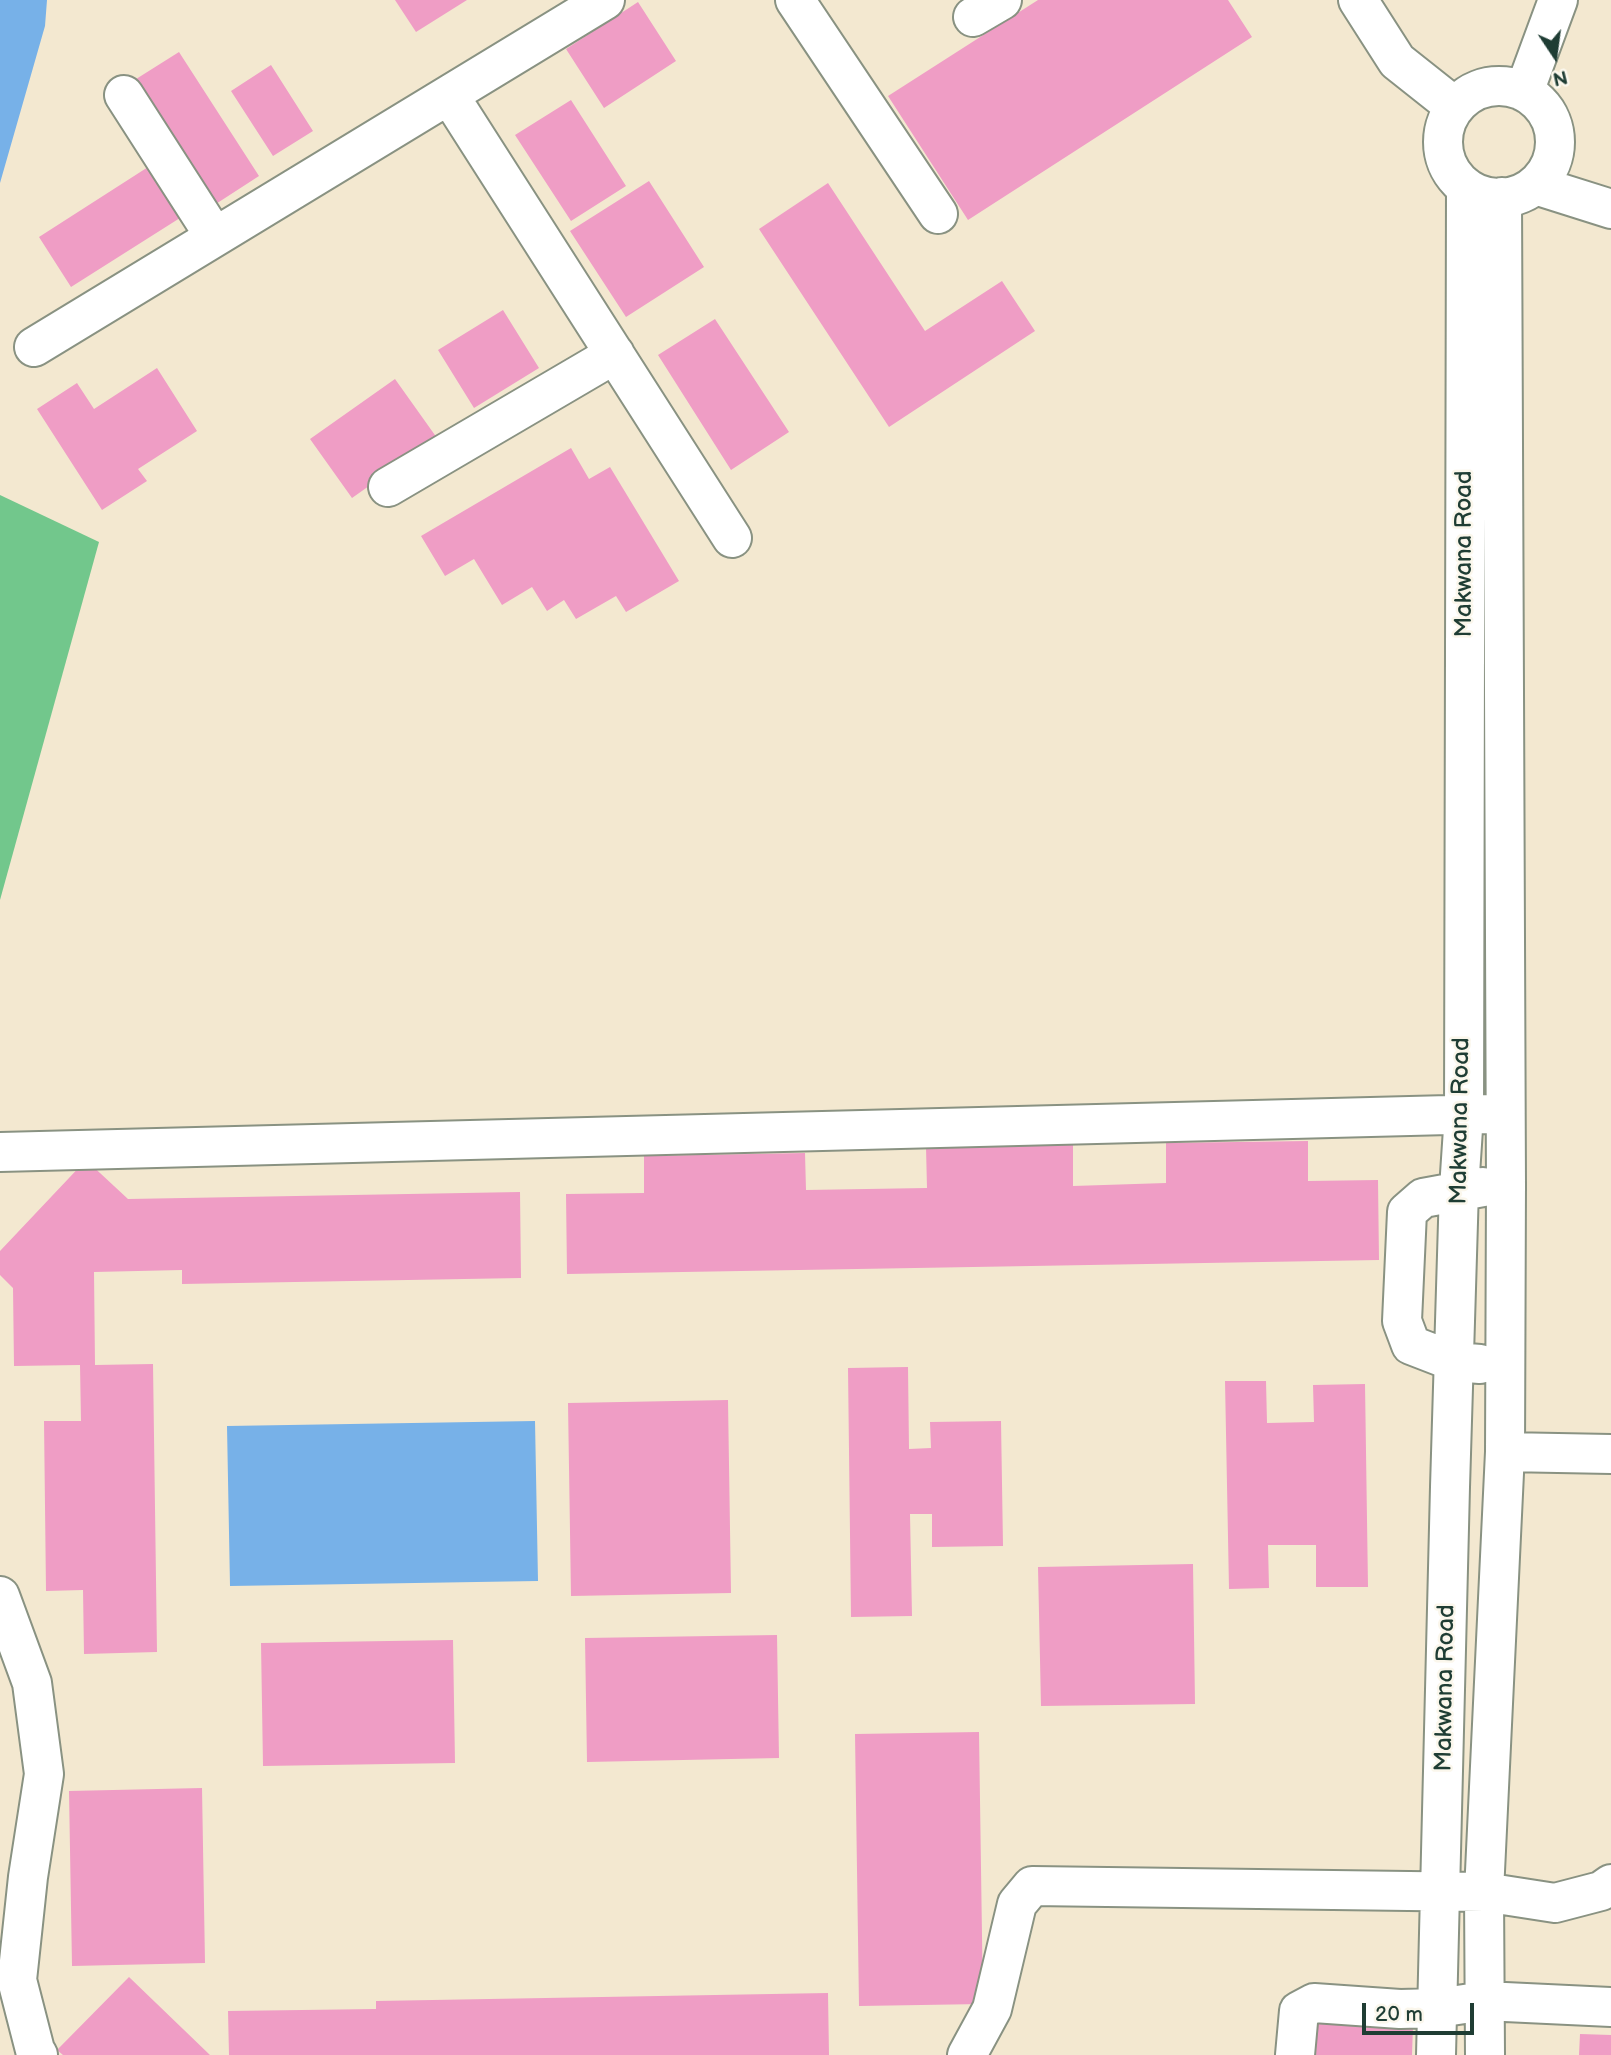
<!DOCTYPE html>
<style>
body{margin:0}
#map{position:relative;width:1611px;height:2055px;overflow:hidden;background:#f3e8d0;font-family:"Balsamiq Sans",sans-serif}
canvas{display:block}
.north{position:absolute;left:1520px;top:21px;width:70px;height:70px;-webkit-text-stroke:5px #fbf7ec;paint-order:stroke;rotate:167deg;font-size:19px;font-weight:700;line-height:28px;text-align:center;color:#1f3d34}
.north::after{content:'';display:block;margin:auto;width:24px;height:32px;background:#1f3d34;clip-path:polygon(50% 0,100% 100%,50% 72%,0 100%)}
.scale{position:absolute;left:1362px;top:2003px;width:112px;height:32px;box-sizing:border-box;border:4px solid #1f3d34;border-top:0;padding-left:9px;font-size:21px;line-height:24px;white-space:nowrap;color:#1f3d34;-webkit-text-stroke:5px #fbf7ec;paint-order:stroke}
</style>
<div id="map">
<canvas width="1611" height="2055"></canvas>
<div class="north">N</div>
<div class="scale">20 m</div>
</div>
<script>
const c = document.querySelector('canvas').getContext('2d');
c.lineJoin = 'round';
function paint(path, color) {
  c.fillStyle = color;
  c.fill(path, 'evenodd');
}
function trace(path, color, width, dash) {
  c.strokeStyle = color;
  c.lineWidth = width;
  c.lineCap = dash ? 'butt' : 'round';
  c.setLineDash(dash || []);
  c.stroke(path);
}
function label(font, color, halo, rows, align = 'center') {
  c.font = font + ' "Balsamiq Sans",sans-serif';
  c.lineWidth = 5;
  c.setLineDash([]);
  c.textBaseline = 'middle';
  c.strokeStyle = halo;
  c.fillStyle = color;
  for (const [text, x, y, turn = 0] of rows) {
    c.save();
    c.translate(x, y);
    c.rotate((+turn || 0) * Math.PI / 180);
    c.textAlign = isNaN(turn) ? turn : align;
    if (halo) c.strokeText(text, 0, 0);
    c.fillText(text, 0, 0);
    c.restore();
  }
}
const green = new Path2D(`
 M0 495 99 542 0 900Z`);
const water = new Path2D(`
 M0 0H47L45 26 0 183Z
 M535 1421 538 1581 230 1586 227 1426Z`);
const building = new Path2D(`
 M395 0H467L416 32Z
 M1038 0H1228L1252 37 968 220 888 96Z
 M638 2 676 61 604 108 566 49Z
 M179 52 259 176 205 211 125 86Z
 M271 65 313 131 273 156 231 91Z
 M571 100 626 186 571 221 515 135Z
 M159 160 191 211 71 287 39 237Z
 M649 181 704 267 626 317 570 231Z
 M828 183 925 331 1002 281 1035 331 889 427 759 229Z
 M503 310 539 368 474 408 438 350Z
 M715 319 789 432 731 470 658 355Z
 M157 368 197 431 138 469 147 481 102 510 37 409 77 383 94 409Z
 M395 379 437 438 352 498 310 439Z
 M571 448 589 479 610 467 679 581 626 612 616 596 576 619 564 600 547 611 532 587 502 605 474 559 445 576 421 536Z
 M1308 1141V1181L1378 1180 1379 1260 567 1274 566 1194 644 1193V1156L805 1153 806 1190 927 1188 926 1147 1073 1144V1186L1166 1183V1143Z
 M86 1160 128 1199 520 1192 521 1278 182 1284V1270L94 1272 95 1365 153 1364 157 1652 84 1654 83 1590 46 1591 44 1421H81L80 1365 14 1366 13 1288 0 1275V1251Z
 M908 1367 909 1449 931 1448 930 1422 1001 1421 1003 1546 932 1547V1514H910L912 1616 851 1617 848 1368Z
 M1225 1381H1266L1267 1423 1314 1422 1313 1385 1365 1384 1368 1587H1316V1545H1268L1269 1588 1229 1589Z
 M728 1400 731 1593 571 1596 568 1403Z
 M1193 1564 1195 1704 1041 1706 1038 1567Z
 M777 1635 779 1758 587 1762 585 1638Z
 M453 1640 455 1763 263 1766 261 1643Z
 M979 1732 983 2004 859 2006 855 1734Z
 M202 1788 205 1963 72 1966 69 1791Z
 M129 1977 210 2055H63L57 2050Z
 M828 1993 829 2055H229L228 2011 376 2009V2001Z
 M1317 2023 1413 2026 1412 2055H1316Z
 M1580 2034 1611 2035V2055H1579Z`);
const minor = new Path2D(`
 M795 0 938 214
 M1358 0 1397 61 1455 107
 M973 17 1002 0
 M1443 142a56 56 0 1 1 112 0a56 56 0 1 1-112 0Z
 M1524 92 1558 0
 M124 95 215 237
 M449 95 732 538
 M1535 185 1611 209
 M34 347 605 0
 M388 487 615 354
 M0 1152 1488 1114
 M1480 1364 1455 1362 1411 1345 1402 1321 1407 1212 1423 1198 1483 1187
 M1505 1452 1611 1454
 M0 1596 32 1683 44 1774 28 1877 17 1980 35 2050 38 2055
 M967 2055 992 2009 1017 1904 1032 1886 1484 1892 1555 1903 1601 1891 1611 1884
 M1295 2055 1299 2011 1314 2003 1400 2009 1438 2008 1484 2001 1611 2007
 M1436 2055 1450 1487 1459 1189 1464 1114 1466 187
 M1485 2055 1484 1892 1505 1452 1506 1184 1502 197`);
const streetNames = [
 ["Makwana Road",1465,554,-90],
 ["Makwana Road",1461,1121,-89],
 ["Makwana Road",1446,1688,-89]
];
paint(green, '#72c78c');
paint(water, '#77b1e8');
paint(building, '#ef9dc5');
trace(minor, '#899282', 42);
trace(minor, '#fff', 38);
label('24px', '#1f3d34', '#fbf7ec', streetNames);
</script>
